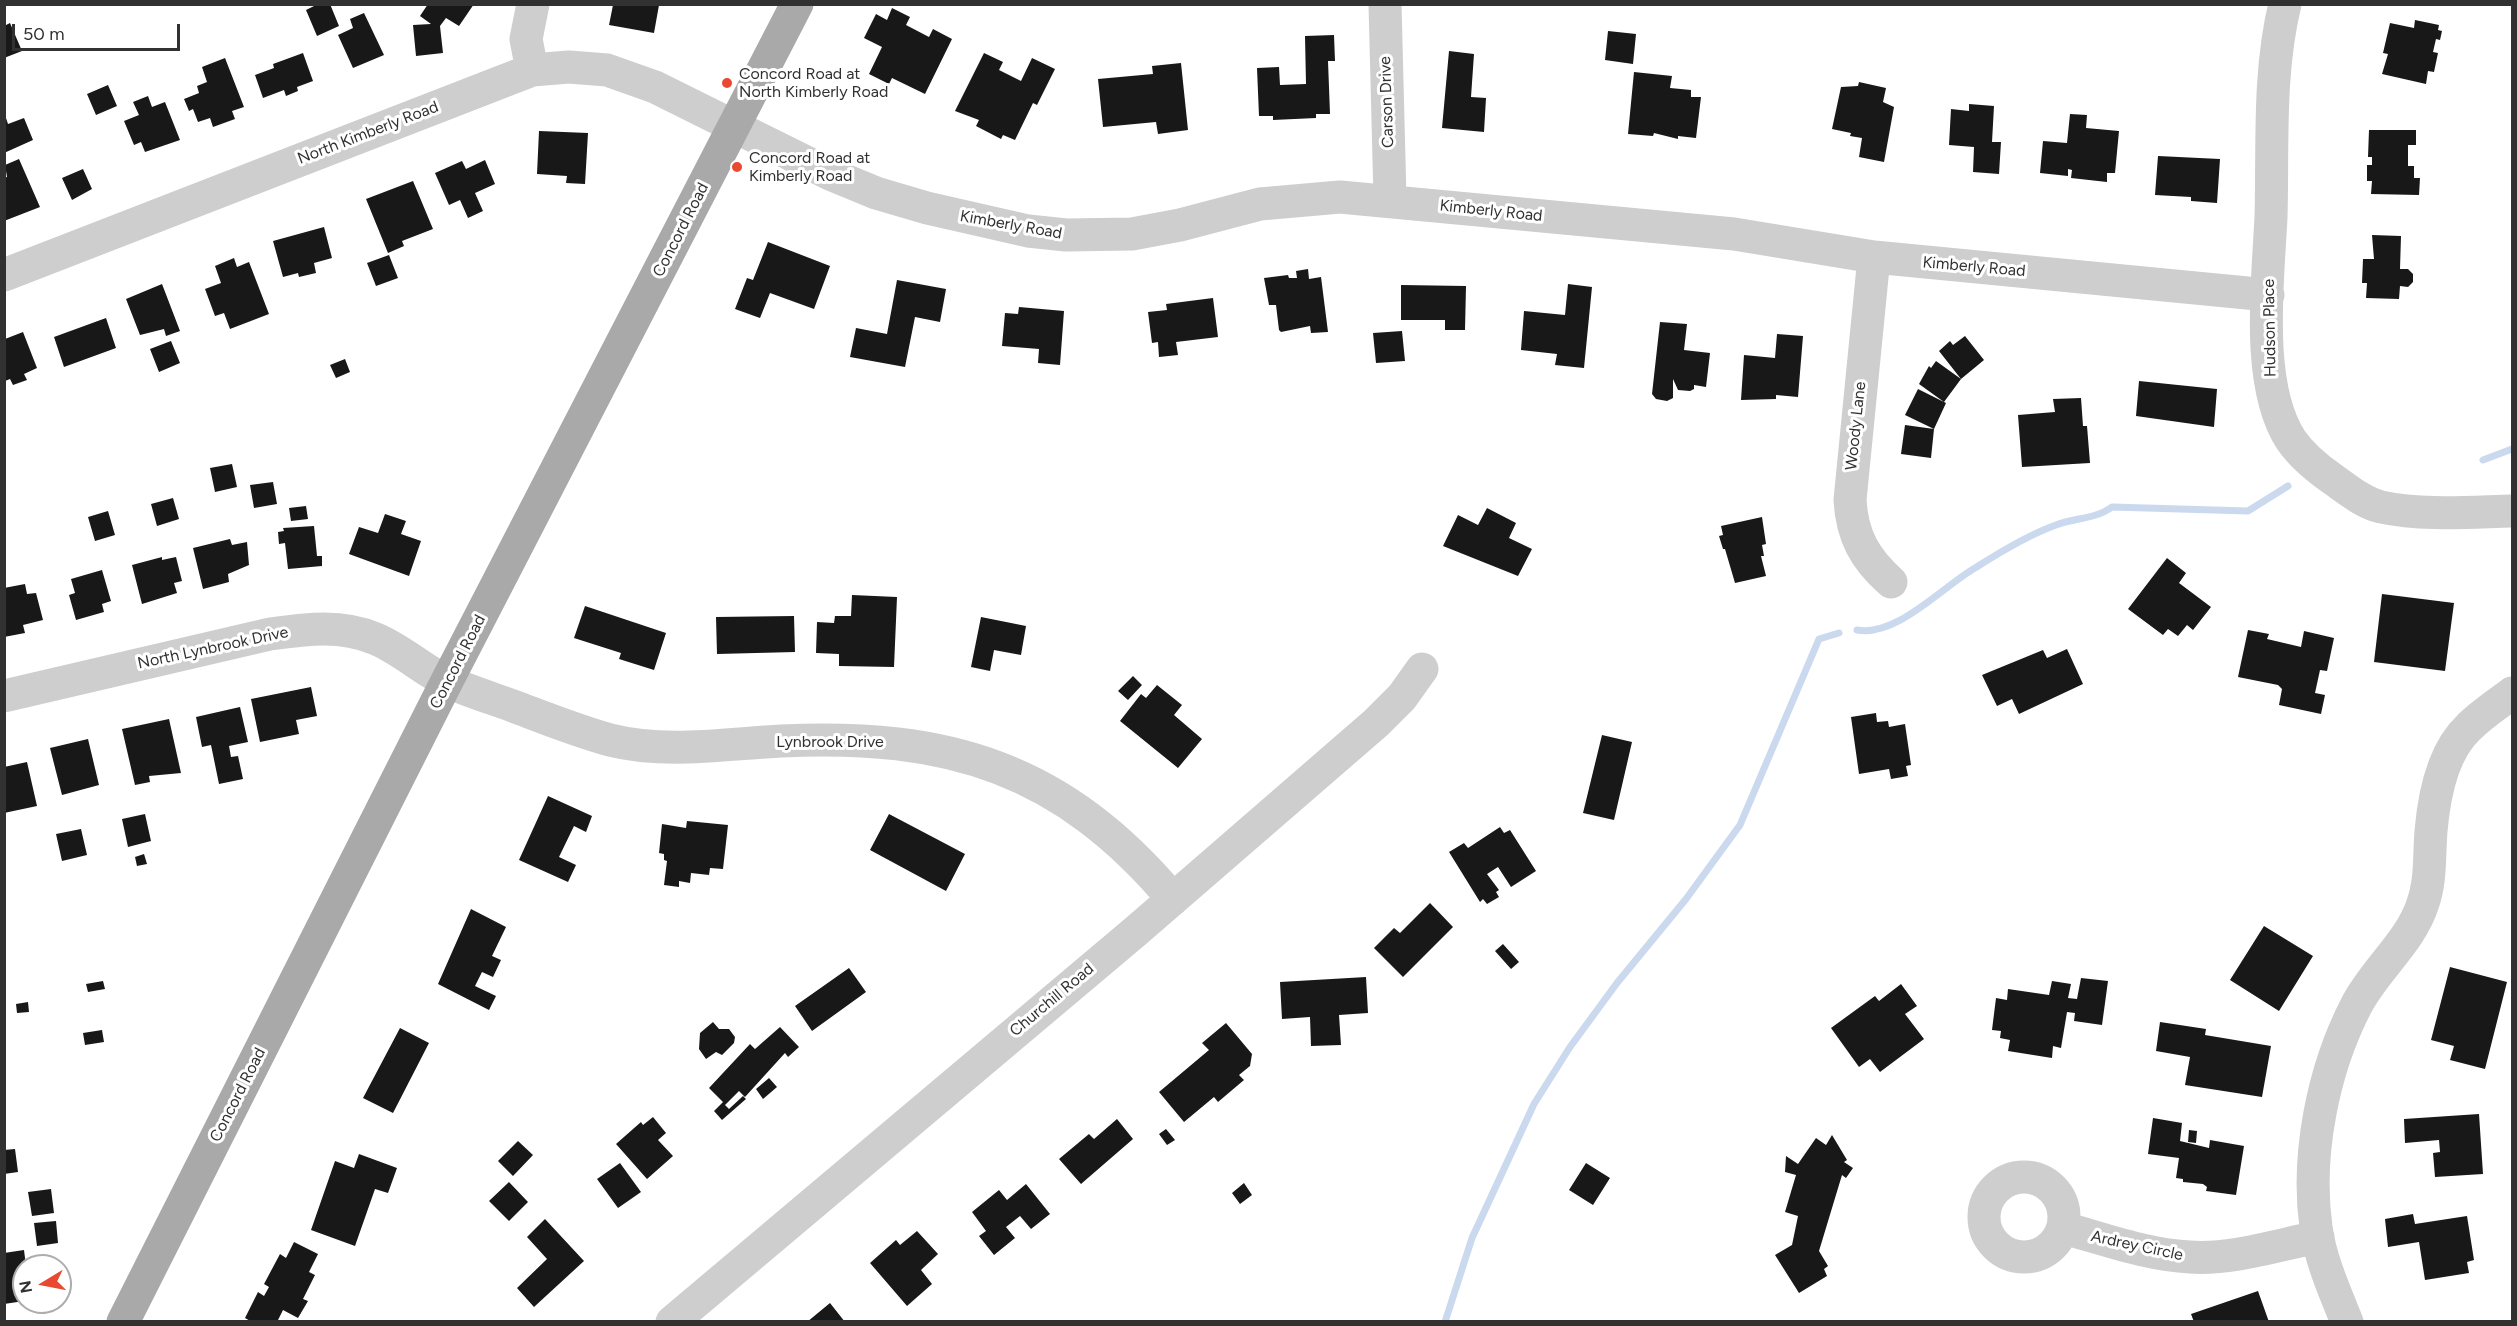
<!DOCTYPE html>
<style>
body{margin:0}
#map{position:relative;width:2517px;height:1326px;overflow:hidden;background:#fff;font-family:Figtree,sans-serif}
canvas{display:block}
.frame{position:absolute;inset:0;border:6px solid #313131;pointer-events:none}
.north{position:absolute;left:12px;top:1254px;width:60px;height:60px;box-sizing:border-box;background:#fff;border:2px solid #adadad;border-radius:50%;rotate:260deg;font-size:16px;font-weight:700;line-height:24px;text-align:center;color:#313131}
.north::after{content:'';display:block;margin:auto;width:21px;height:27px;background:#e94931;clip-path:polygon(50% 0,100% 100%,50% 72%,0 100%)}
.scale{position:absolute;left:12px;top:24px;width:168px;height:27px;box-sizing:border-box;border:3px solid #313131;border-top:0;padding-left:8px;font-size:18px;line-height:21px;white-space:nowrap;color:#313131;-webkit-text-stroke:4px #fff;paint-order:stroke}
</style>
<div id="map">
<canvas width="2517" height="1326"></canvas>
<div class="frame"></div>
<div class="north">N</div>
<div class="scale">50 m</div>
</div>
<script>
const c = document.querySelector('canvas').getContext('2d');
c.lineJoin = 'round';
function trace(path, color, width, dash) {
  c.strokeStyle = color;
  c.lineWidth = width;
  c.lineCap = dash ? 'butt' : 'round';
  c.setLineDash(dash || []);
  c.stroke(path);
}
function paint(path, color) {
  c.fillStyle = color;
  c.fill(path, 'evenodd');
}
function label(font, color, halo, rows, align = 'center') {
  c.font = font + ' Figtree,sans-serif';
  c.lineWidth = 6;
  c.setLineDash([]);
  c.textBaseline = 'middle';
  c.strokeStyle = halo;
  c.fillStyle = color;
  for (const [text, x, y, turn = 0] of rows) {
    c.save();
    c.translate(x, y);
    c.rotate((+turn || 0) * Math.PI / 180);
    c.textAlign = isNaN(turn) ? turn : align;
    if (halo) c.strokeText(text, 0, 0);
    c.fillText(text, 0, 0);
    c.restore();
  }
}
const stream = new Path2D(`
 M2483 460 2512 449
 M1857 630C1897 637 1942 587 1975 568 2000 552 2028 535 2056 525 2074 518 2096 519 2112 507L2248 511 2288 486
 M1445 1322 1472 1238 1534 1104 1570 1047 1617 983 1686 899 1740 825 1819 639 1839 633`);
const building = new Path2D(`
 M318 4H330L339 26 317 36 306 10Z
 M428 4H474L459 26 446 18 440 26 443 53 416 56 413 25 431 24 420 16Z
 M613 5H659L654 33 609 25Z
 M892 8 910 17 906 25 929 37 933 29 952 39 925 94 892 78 889 84 869 74 882 47 864 38 876 14 887 20Z
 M364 13 384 55 353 68 338 35 353 28 350 19Z
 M2415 20 2439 25 2438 30 2442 31 2440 40 2436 39 2433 52 2438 53 2434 72 2428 71 2426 84 2382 74 2388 54 2383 53 2390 23 2414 28Z
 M10 23 22 51 4 58V26Z
 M1608 31 1636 34 1633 64 1605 60Z
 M1334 35 1335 61H1328L1330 114H1316V118L1273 120V116H1259L1257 68 1279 67 1280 85 1306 84 1305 36Z
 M1449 51 1474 54 1471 97 1486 98 1484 132 1442 128Z
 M303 53 313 81 297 87 298 91 286 96 284 90 263 98 255 75 274 68 273 64Z
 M984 53 1003 62 999 70 1021 81 1032 58 1055 69 1037 105 1033 103 1015 140 1003 135 1001 139 976 126 979 120 955 111Z
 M225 58 244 107 232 111 235 119 213 127 210 118 198 122 193 109 189 111 184 99 199 93 197 86 207 82 202 67Z
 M1181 63 1188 130 1158 134 1156 122 1103 127 1098 79 1153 74 1152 66Z
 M1634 72 1672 76 1670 88 1691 90V97H1701L1696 138 1678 136V139L1654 133 1653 136 1628 134Z
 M1859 82 1886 88 1883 102 1894 107 1884 162 1859 157 1862 138 1850 136 1851 133 1832 129 1841 87 1858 86Z
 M108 85 117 106 96 115 87 94Z
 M148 96 152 107 165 102 180 140 145 152 141 142 134 145 124 121 139 115 133 102Z
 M1969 104 1994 106 1992 142H2001L1999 174 1973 172 1974 147 1949 145 1951 109 1969 111Z
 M2070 114 2087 115 2086 128 2119 131 2115 173H2107V182L2071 178 2072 170 2068 169V176L2040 173 2043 141 2067 143Z
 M5 115 8 124 24 118 33 140 4 153Z
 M2369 130H2416V145H2408V166H2414V178H2420L2419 195 2371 194 2372 181H2367V165H2372V157H2368Z
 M539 131 588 133 585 184 566 183 567 176 537 174Z
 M2158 156 2220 159 2217 203 2191 201V197L2155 195Z
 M19 159 40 207 4 221V178L7 177 5 165Z
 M485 160 495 184 475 193 483 211 468 218 460 200 449 205 435 173 462 161 466 169Z
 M83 169 92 189 72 200 62 178Z
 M413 181 433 229 402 241 404 246 388 253 366 199Z
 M324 227 332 258 314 263 316 273 299 277 298 273 283 277 273 241Z
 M2372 235 2401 236 2400 269H2408L2413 274V282L2408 287 2400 286 2399 299 2366 298 2367 283H2362L2363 259H2374Z
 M768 242 830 266 814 309 770 293 760 318 735 309 747 278 753 280Z
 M389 255 398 278 376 286 367 263Z
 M234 258 237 267 249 262 269 314 230 329 224 313 215 316 205 289 221 283 215 266Z
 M1308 269 1309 279 1321 277 1328 332 1311 333 1310 326 1281 332 1279 330 1276 305H1269L1264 278 1288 275 1289 278H1297L1296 271Z
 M897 280 946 289 940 322 915 317 905 367 850 357 856 328 887 334Z
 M162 284 180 331 166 336 164 329 140 335 126 299Z
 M1568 284 1592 287 1584 368 1555 365 1557 354 1521 350 1524 311 1565 315Z
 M1401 285 1466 286 1465 330H1445V320H1401Z
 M1213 298 1218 337 1176 342 1178 355 1159 357 1158 342 1152 343 1148 312 1167 310 1166 304Z
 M1019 307 1064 311 1060 365 1038 363 1039 349 1002 346 1005 313 1018 314Z
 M106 318 116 348 64 367 54 337Z
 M1660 322 1687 324 1684 350 1710 353 1706 387 1694 385V389L1690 391 1678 390 1673 379V398L1667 401 1656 399 1652 394Z
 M1402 331 1405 361 1376 363 1373 333Z
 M23 332 37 368 24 374 27 380 13 385 10 379 5 381V339Z
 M1777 334 1803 336 1798 397 1776 395V399L1741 400 1744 355 1775 358Z
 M1965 336 1984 360 1961 379 1944 402 1919 384 1929 366 1931 368 1936 361 1961 379 1939 351 1950 341 1953 345Z
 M171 341 180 363 159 372 150 349Z
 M345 359 350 372 336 378 330 365Z
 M2139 381 2217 389 2214 427 2136 416Z
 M1918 389 1946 403 1934 429 1931 458 1901 454 1905 425 1934 429 1905 415Z
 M2081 398 2083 426H2087L2090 463 2022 467 2018 415 2055 412 2053 399Z
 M232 464 237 487 215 492 210 468Z
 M273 482 277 504 254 508 250 485Z
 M173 498 179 519 157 526 151 504Z
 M306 506 308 519 291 521 289 508Z
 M1487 508 1516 523 1509 538 1532 549 1518 576 1443 546 1458 515 1478 525Z
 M108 511 115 535 95 541 88 517Z
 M385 514 406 521 401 534 421 541 409 576 349 554 359 527 378 533Z
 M1762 517 1766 544 1762 545 1764 556H1761L1766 576 1735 583 1725 549H1723L1719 536 1723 535 1721 526Z
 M314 526 317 556H322V566L288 569 285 543 279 544 278 532 284 531 283 528Z
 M230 539 232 545 247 542 249 565 228 574 229 582 203 589 193 548Z
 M162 557V560L176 557 182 581 174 583 177 593 142 604 132 565Z
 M2167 558 2186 573 2179 583 2211 607 2193 630 2187 625 2178 636 2168 629 2163 635 2128 609Z
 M102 570 111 601 102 604 104 612 76 620 69 595 75 593 71 579Z
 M25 584 27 594 36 593 43 620 23 625 25 633 4 637V588Z
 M2382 594 2454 603 2445 671 2374 662Z
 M852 595 897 597 894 667 839 666V654L816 653 817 622 834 623 835 616H851Z
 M585 606 666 633 654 670 619 659 621 653 574 638Z
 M794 616 795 652 717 654 716 617Z
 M981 617 1026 626 1021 655 994 650 990 671 971 667Z
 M2248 630 2269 634 2267 639 2301 647 2304 631 2334 638 2327 671 2320 670 2315 693 2325 695 2321 714 2279 705 2282 689 2278 685 2238 677Z
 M2067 649 2083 684 2019 714 2012 699 1997 706 1982 675 2043 650 2047 658Z
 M1133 676 1142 685 1128 700 1118 691Z
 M1157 685 1182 705 1174 715 1202 739 1178 768 1120 721 1141 694 1146 698Z
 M311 687 317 716 296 720 299 734 260 742 251 699Z
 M240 707 248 742 229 746 231 757 238 756 243 779 219 784 211 745 202 747 196 717Z
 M1876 713 1877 722 1888 721 1889 727 1905 724 1911 765 1906 766 1908 776 1891 779 1889 769 1859 774 1851 717Z
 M169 719 181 773 149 776 150 782 135 785 122 729Z
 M1602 735 1632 742 1614 820 1583 813Z
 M88 739 99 785 62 795 50 748Z
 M27 762 37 806 4 813V767Z
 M548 796 592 816 586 832 574 826 559 857 576 865 568 882 519 860Z
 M145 814 151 841 128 847 122 819Z
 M889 814 965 854 946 891 870 850Z
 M687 821 728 825 723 869 710 868 709 875 691 873 690 883 679 881V887L664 885 667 861 664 860V854L659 853 662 824 686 828Z
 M1500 827 1504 833 1510 830 1536 871 1511 887 1498 867 1487 874 1499 890 1496 892 1499 897 1487 904 1483 899 1480 902 1449 852 1464 843 1468 848Z
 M81 829 87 855 62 861 56 834Z
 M144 854 147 864 137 866 135 857Z
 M1430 903 1453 927 1403 977 1374 948 1394 928 1400 933Z
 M471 909 506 927 492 956 501 960 493 977 482 972 475 986 496 996 489 1010 438 984Z
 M2264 926 2313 956 2279 1011 2230 980Z
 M1503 944 1519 962 1511 969 1495 951Z
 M2450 967 2507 982 2485 1069 2450 1060 2454 1046 2431 1040Z
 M849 968 866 992 812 1031 795 1006Z
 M1366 977 1368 1013 1339 1015 1341 1045 1311 1046 1310 1017 1282 1019 1280 982Z
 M2081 978 2108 981 2102 1025 2074 1021 2075 1013 2067 1012 2061 1048 2053 1046 2052 1058 2008 1051 2010 1040 2000 1038 2001 1031 1992 1030 1996 998 2007 1000 2008 989 2049 995 2052 981 2071 984 2068 998 2077 999Z
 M103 981 105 989 88 992 86 984Z
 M1901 984 1917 1006 1905 1014 1924 1039 1880 1072 1870 1059 1859 1067 1831 1028 1875 996 1879 1001Z
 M28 1002 29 1012 17 1013 16 1004Z
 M713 1022 719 1029H729L735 1037 734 1043 722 1055 716 1052 706 1059 699 1049 700 1033Z
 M2160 1022 2206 1029 2205 1035 2271 1046 2262 1097 2185 1085 2190 1057 2156 1051Z
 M1226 1023 1252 1054 1250 1066 1239 1075 1244 1080 1218 1102 1214 1097 1184 1122 1159 1092 1209 1050 1202 1043Z
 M780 1027 799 1047 788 1057 785 1053 745 1097 739 1091 725 1105 729 1109 743 1096 746 1099 722 1120 714 1111 723 1102 709 1088 750 1044 755 1049Z
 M400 1028 429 1043 393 1113 363 1098Z
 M102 1030 104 1042 85 1045 83 1033Z
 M769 1078 777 1087 763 1099 756 1089Z
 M2479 1114 2483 1174 2435 1177 2433 1153 2440 1152 2439 1140 2405 1143 2404 1119Z
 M653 1117 666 1133 658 1140 673 1156 647 1179 616 1144 641 1122 643 1125Z
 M2153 1118 2182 1123 2180 1141 2209 1148 2210 1140 2244 1146 2236 1195 2206 1191 2207 1187 2203 1184 2183 1182V1179L2176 1178 2179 1158 2148 1154Z
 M1117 1119 1133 1139 1081 1184 1059 1159 1089 1134 1094 1139Z
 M1166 1129 1175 1140 1167 1145 1159 1134Z
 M2189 1130 2197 1131 2196 1143 2188 1142Z
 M1832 1135 1847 1160 1844 1162 1853 1168 1846 1178 1842 1175 1819 1251 1828 1266 1824 1269 1827 1276 1799 1293 1775 1255 1792 1245 1798 1216 1785 1212 1796 1175 1785 1172 1786 1156 1798 1164 1816 1138 1826 1145Z
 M518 1141 533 1155 513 1176 498 1161Z
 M15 1149 18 1172 4 1174V1150Z
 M359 1154 397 1168 388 1193 375 1189 355 1246 311 1230 335 1161 354 1168Z
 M620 1163 641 1192 618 1208 597 1179Z
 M1586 1163 1610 1178 1593 1205 1569 1190Z
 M509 1182 528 1202 509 1221 489 1201Z
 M1244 1183 1252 1195 1240 1204 1232 1193Z
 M1026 1184 1050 1214 1031 1229 1020 1216 1006 1227 1015 1238 994 1255 979 1236 986 1231 972 1212 999 1190 1007 1200Z
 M51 1189 54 1213 32 1216 28 1192Z
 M2413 1214 2415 1224 2467 1216 2474 1260 2467 1262 2469 1273 2425 1280 2419 1242 2388 1247 2385 1219Z
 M545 1219 584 1261 534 1307 517 1288 547 1259 527 1237Z
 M56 1221 58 1243 37 1246 34 1223Z
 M917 1231 938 1254 921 1270 932 1284 907 1306 870 1263 896 1240 900 1245Z
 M294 1242 318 1254 309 1272 315 1275 303 1299 308 1301 298 1318 283 1310 277 1322H252L245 1318 258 1292 264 1296 269 1287 264 1284 280 1254 286 1258Z
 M24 1250 26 1266H24V1301L4 1304V1253Z
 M2258 1291 2269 1322H2194L2191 1314Z
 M830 1303 845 1322H807Z`);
const minor = new Path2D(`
 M1385 4 1390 199
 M2285 4C2268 73 2273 147 2271 217 2268 281 2255 385 2291 440 2302 456 2318 469 2334 480 2348 490 2364 503 2381 507 2423 516 2470 512 2512 511
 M532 70 526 39 533 4
 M1874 257 1850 500C1852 536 1865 559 1891 582
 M4 275 532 70 569 67 607 70 655 87 830 174 876 193 927 208 1028 231 1066 235 1132 234 1180 225 1260 204 1340 197 1734 234 1874 257 2268 295
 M4 696 270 634C306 629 342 624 376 639 402 650 423 670 448 682 469 691 491 698 513 706 545 718 577 731 610 740 665 754 725 744 781 741 948 733 1063 768 1173 899
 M1984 1217a40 40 0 1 1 80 0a40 40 0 1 1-80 0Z
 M2063 1228C2105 1239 2147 1255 2190 1257 2232 1260 2277 1245 2318 1237
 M672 1322 1136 931 1376 723 1402 697 1422 669
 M2347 1322C2335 1292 2320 1259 2316 1227 2306 1155 2323 1070 2356 1006 2374 970 2411 942 2423 903 2431 880 2429 856 2431 831 2434 796 2442 752 2469 727 2482 714 2498 704 2512 693`);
const major = new Path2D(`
 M123 1322 447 681 797 4`);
const markers = [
 [727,83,6,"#e94931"],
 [737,167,6,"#e94931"]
];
const poiNames = [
 ["Concord Road at",739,74],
 ["North Kimberly Road",739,92],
 ["Concord Road at",749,158],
 ["Kimberly Road",749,176]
];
const streetNames = [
 ["Carson Drive",1387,102,-92],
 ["North Kimberly Road",368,133,-21],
 ["Kimberly Road",1491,211,6],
 ["Kimberly Road",1011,225,10],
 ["Concord Road",681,230,-63],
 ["Kimberly Road",1974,267,5],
 ["Hudson Place",2270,328,-91],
 ["Woody Lane",1856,426,-84],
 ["North Lynbrook Drive",213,648,-12],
 ["Concord Road",458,662,-63],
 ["Lynbrook Drive",830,742],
 ["Churchill Road",1052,1000,-40],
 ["Concord Road",238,1095,-63],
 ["Ardrey Circle",2137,1246,12]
];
trace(stream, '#cbd9ee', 7);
paint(building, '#181818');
trace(minor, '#cecece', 33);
trace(major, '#a9a9a9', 33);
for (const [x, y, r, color] of markers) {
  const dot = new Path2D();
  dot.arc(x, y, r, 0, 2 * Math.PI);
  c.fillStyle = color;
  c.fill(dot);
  trace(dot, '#fff', 2);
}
label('16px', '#313131', '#fff', poiNames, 'left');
label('16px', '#313131', '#fff', streetNames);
</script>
